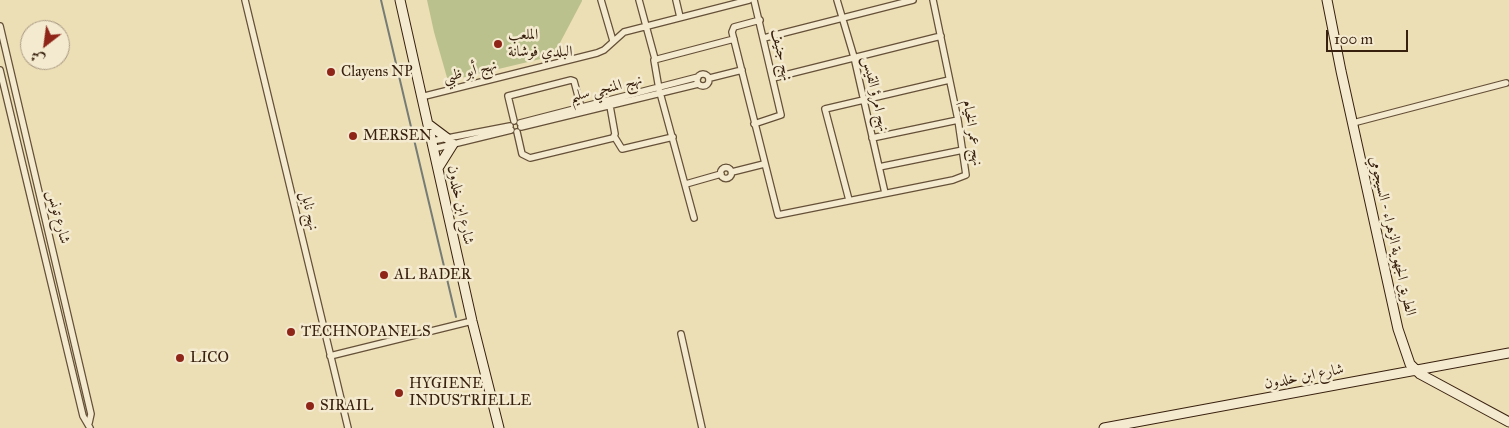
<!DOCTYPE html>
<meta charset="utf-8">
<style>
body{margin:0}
#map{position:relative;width:1509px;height:428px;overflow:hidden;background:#ecdeb5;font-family:"IM FELL Great Primer",Amiri,serif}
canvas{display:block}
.north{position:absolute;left:20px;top:20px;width:50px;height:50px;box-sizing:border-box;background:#f3eacf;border:1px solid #a89982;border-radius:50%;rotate:210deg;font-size:14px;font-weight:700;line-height:20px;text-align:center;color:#38200e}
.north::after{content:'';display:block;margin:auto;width:18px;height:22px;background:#8f2418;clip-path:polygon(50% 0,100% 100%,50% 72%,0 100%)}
.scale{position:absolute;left:1326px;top:30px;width:82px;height:22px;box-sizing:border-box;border:2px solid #38200e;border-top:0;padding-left:6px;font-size:15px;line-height:18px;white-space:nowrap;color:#38200e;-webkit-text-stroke:4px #f3eacf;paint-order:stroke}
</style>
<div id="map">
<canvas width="1509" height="428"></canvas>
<div class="north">ش</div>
<div class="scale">100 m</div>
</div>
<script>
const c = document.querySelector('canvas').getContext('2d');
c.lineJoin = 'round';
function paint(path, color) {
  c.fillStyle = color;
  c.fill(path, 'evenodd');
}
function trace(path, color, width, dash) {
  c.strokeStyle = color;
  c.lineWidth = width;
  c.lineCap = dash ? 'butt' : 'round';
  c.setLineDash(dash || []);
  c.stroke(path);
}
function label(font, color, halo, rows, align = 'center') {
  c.font = font + ' "IM FELL Great Primer",Amiri,serif';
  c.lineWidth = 5;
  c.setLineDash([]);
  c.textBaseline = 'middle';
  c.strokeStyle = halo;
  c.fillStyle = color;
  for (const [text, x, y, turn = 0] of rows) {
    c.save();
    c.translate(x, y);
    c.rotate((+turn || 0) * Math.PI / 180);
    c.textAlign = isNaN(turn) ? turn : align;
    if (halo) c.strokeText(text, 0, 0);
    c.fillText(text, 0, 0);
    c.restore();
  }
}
const green = new Path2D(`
 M427 0H582V1L553 56 448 81 434 32Z`);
const stream = new Path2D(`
 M381 0 456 317`);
const street = new Path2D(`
 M245 0 348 428
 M601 0 613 41
 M639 0 655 59
 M676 0 680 17
 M754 0 781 115 754 124
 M837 0 854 57 885 193
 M760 20 734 27 732 32 778 215 953 180 966 175 958 120 933 0
 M0 26 91 414 89 423
 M764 38 913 0
 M0 70 83 416 90 428
 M697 80a6 6 0 1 1 12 0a6 6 0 1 1-12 0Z
 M710 78 742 70
 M773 78 941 36
 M421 97 597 53 604 50 624 32 749 0
 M514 121 508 96 571 80 574 81 582 111
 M520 123 698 77
 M1353 123 1506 83
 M521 127 698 84
 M517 132 522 154 530 158 613 138 615 134 610 106
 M614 136 622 149 673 137
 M872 138 958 120
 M432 141 510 126
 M433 149 511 130
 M879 167 963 150
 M720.5 173a5.5 5.5 0 1 1 11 0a5.5 5.5 0 1 1-11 0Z
 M732 172 764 164
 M686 184 721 174
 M849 200 825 109 949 80
 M694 218 659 89 654 60 734 39
 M681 334 702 428
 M330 356 472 321`);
const secondary = new Path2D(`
 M400 0 472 321 499 428
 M1327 0 1341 71 1398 329 1410 364 1420 374 1509 422
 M428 124 448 139
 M438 168 453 144
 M1104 428 1509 353`);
const markers = [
 [498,44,5,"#8f2418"],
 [331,72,5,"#8f2418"],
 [353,136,5,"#8f2418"],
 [384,275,5,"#8f2418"],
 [291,332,5,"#8f2418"],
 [180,358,5,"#8f2418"],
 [399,393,5,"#8f2418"],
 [310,406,5,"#8f2418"]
];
const poiNames = [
 ["الملعب",508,35],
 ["البلدي فوشانة",508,52],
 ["Clayens NP",341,72],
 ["MERSEN",363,136],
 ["AL BADER",394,275],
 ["TECHNOPANELS",301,332],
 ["LICO",190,358],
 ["HYGIENE",409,384],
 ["INDUSTRIELLE",409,401],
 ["SIRAIL",320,406]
];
const streetNames = [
 ["نهج جنيف",781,55,77],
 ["نهج أبو ظبي",470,72,-14],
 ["نهج المنجي سليم",606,89,-14],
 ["نهج امرؤ القيس",875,94,77],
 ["نهج عمر الخيام",972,133,81],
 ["شارع ابن خلدون",460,205,78],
 ["نهج نابل",309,211,78],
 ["شارع تونس",58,217,76],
 ["الطريق الجهوية الزهراء - السيجومي",1392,236,77],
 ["شارع ابن خلدون",1304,377,-11]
];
paint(green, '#bac18c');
trace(stream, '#767c75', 2);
trace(street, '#655038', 8);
trace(secondary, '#38200e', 11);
trace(street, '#f3eacf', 5.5);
trace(secondary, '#f3eacf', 9);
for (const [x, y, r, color] of markers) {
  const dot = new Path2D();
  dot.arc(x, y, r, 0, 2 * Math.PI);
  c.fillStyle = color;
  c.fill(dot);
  trace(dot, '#f3eacf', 2);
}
label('15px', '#38200e', '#f3eacf', poiNames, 'left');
label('15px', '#38200e', '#f3eacf', streetNames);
</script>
